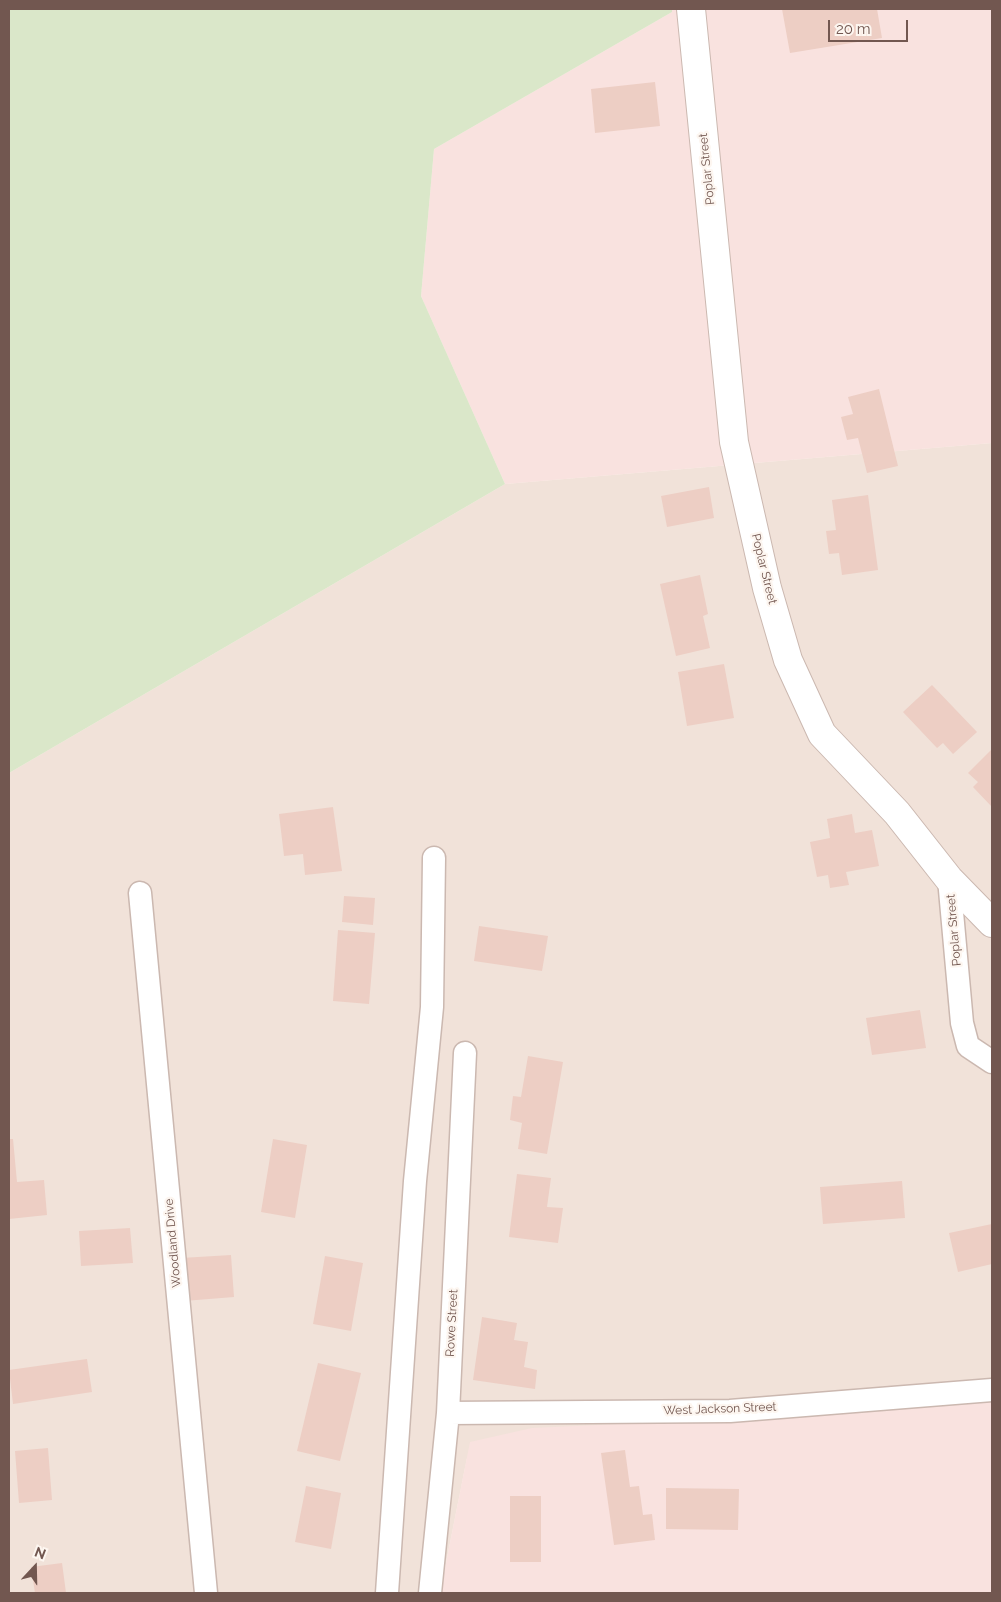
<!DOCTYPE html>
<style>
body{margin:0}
#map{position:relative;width:1001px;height:1602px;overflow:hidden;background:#faf1ea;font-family:Raleway,sans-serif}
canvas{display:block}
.frame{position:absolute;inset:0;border:10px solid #725750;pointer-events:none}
.north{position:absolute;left:10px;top:1542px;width:50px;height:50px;-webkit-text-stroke:4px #fdf6f0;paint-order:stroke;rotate:21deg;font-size:14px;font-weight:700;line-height:20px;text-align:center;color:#725750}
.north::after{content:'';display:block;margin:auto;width:18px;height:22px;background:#725750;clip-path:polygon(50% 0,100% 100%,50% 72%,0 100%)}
.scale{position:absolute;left:828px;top:20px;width:80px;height:22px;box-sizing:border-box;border:2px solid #725750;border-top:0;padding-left:6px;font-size:15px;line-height:18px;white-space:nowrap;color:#725750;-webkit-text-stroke:4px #fdf6f0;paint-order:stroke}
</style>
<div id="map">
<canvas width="1001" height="1602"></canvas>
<div class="frame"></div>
<div class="north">N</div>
<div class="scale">20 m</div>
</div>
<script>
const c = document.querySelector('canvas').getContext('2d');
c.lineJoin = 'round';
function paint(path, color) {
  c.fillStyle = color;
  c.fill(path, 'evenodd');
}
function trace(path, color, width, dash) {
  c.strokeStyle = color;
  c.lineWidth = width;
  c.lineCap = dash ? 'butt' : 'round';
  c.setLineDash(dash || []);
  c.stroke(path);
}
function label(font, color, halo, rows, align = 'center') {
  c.font = font + ' Raleway,sans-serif';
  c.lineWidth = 4.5;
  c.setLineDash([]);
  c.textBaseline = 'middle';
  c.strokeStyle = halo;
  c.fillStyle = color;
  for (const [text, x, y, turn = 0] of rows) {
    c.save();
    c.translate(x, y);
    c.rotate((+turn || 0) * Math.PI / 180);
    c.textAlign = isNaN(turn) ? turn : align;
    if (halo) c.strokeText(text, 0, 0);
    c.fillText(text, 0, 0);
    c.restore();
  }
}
const residential = new Path2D(`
 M992 443V1394L467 1458 440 1593H9V773L505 484Z`);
const commercial = new Path2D(`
 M672 9H992V443L505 484 421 296 434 149 672 12Z
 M992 1394V1593H440L470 1442 532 1428 774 1417Z`);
const green = new Path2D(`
 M9 9H672V12L434 149 421 296 505 484 9 773Z`);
const building = new Path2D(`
 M782 9H877L882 38 790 53Z
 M655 82 660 126 595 133 591 89Z
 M879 389 898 466 867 473 858 438 847 440 841 417 853 414 848 397Z
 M709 487 714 518 667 527 661 496Z
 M868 495 878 570 842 575 839 553 829 554 826 531 836 530 832 500Z
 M700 575 708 614 703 616 710 648 676 656 660 584Z
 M724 664 734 718 687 726 678 672Z
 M932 685 977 732 953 754 943 743 937 748 903 712Z
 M992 749V807L973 787 978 782 968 773Z
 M333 807 342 871 305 875 303 854 284 856 279 814Z
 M852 814 855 833 872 830 879 866 846 872 849 885 830 888 828 875 817 877 810 842 830 838 827 819Z
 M344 896 375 898 373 925 342 922Z
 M479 926 548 936 542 971 474 961Z
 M338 930 375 933 369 1004 333 1001Z
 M920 1010 926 1048 872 1055 866 1018Z
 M528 1056 563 1062 547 1154 518 1149 522 1123 510 1120 513 1096 521 1097Z
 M9 1139H13L17 1182 44 1180 47 1215 9 1219Z
 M273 1139 307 1145 295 1218 261 1212Z
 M517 1174 551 1178 547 1207 563 1208 558 1243 509 1237Z
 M902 1181 905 1218 823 1224 820 1187Z
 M992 1224V1264L958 1272 949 1233Z
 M130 1228 133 1263 81 1266 79 1231Z
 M231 1255 234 1297 184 1301 181 1258Z
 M325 1256 363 1263 351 1331 313 1324Z
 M482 1317 517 1323 514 1340 528 1342 524 1367 537 1370 535 1389 473 1380Z
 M87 1359 92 1392 13 1404 9 1370Z
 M318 1363 361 1373 340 1461 297 1451Z
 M48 1448 52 1500 19 1503 15 1451Z
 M625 1450 630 1487 639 1486 643 1515 652 1514 655 1540 614 1545 601 1453Z
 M306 1486 341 1493 331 1549 295 1542Z
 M666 1488 739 1489 738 1530 666 1529Z
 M510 1496H541V1562H510Z
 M62 1563 66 1593H35L31 1567Z`);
const minor = new Path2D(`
 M949 879 962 1023 968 1046 992 1062
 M140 893 206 1593
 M448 1413 730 1411 992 1390
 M387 1593 415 1181 432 1007 434 858
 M430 1593 448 1413 465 1053`);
const tertiary = new Path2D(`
 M691 9 734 442 767 588 788 660 822 734 897 813 949 879 992 923`);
const streetNames = [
 ["Poplar Street",707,169,-96],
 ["Poplar Street",764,569,76],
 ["Poplar Street",954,930,-95],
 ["Woodland Drive",173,1243,-95],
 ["Rowe Street",452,1323,-87],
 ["West Jackson Street",720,1409,-2]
];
paint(residential, '#f1e2d9');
paint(commercial, '#f9e2df');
paint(green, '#dae7c9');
paint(building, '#edcec4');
trace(minor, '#cbb8b0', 25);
trace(tertiary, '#cbb8b0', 30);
trace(minor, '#fff', 22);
trace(tertiary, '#fff', 28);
label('12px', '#725750', '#fdf6f0', streetNames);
</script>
